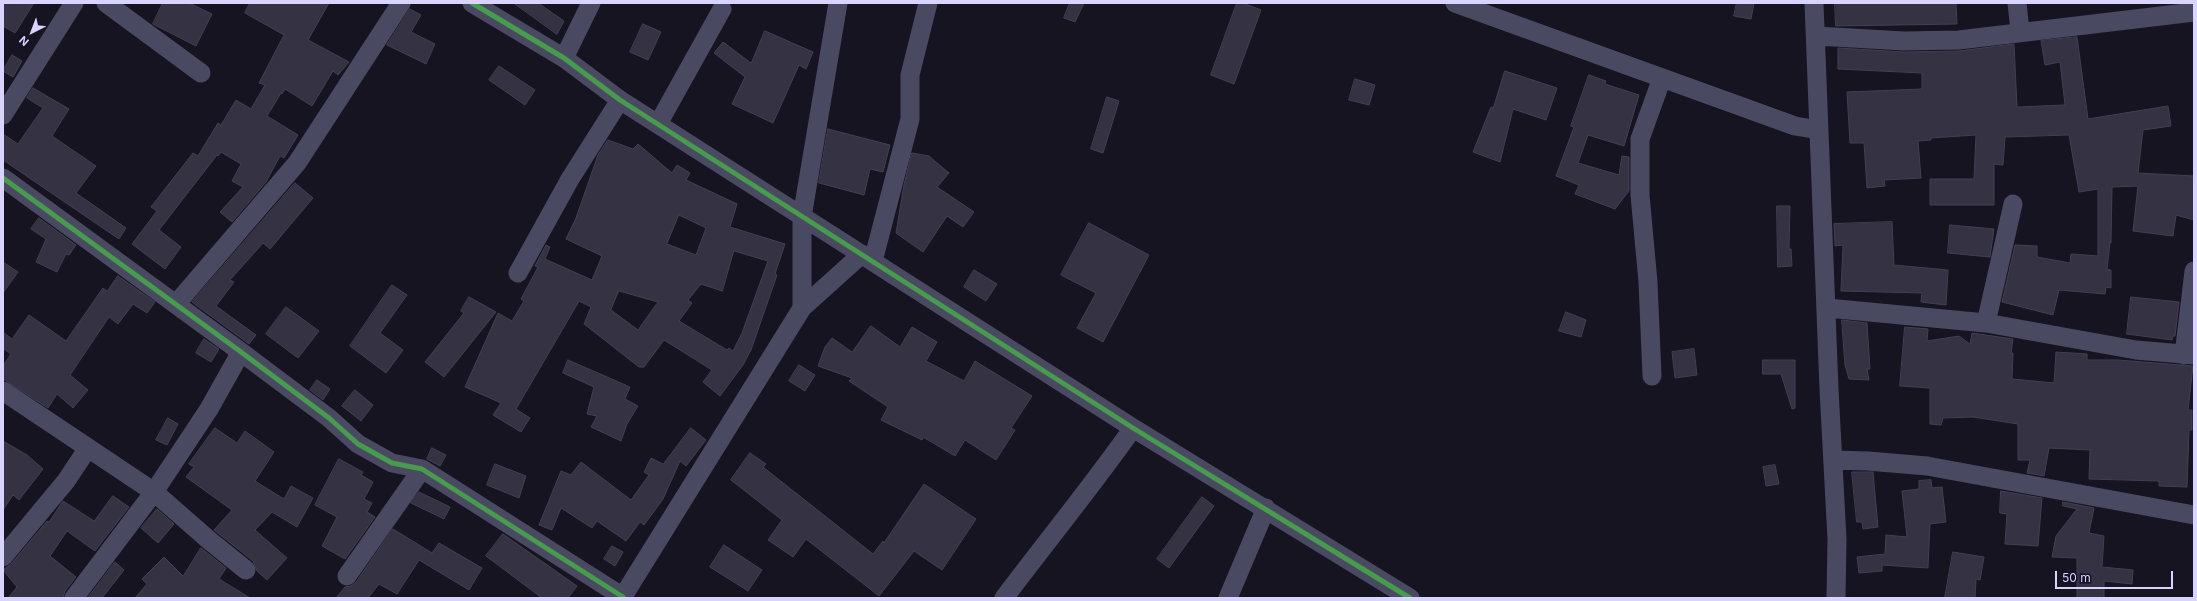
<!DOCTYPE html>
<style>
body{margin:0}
#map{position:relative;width:2197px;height:601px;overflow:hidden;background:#161421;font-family:Inter,sans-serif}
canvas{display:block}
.frame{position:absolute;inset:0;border:4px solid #d9d4ff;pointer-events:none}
.north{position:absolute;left:12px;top:12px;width:40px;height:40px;-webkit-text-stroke:3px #130f26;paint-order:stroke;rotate:222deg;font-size:11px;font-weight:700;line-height:16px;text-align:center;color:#d9d4ff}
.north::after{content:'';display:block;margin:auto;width:14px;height:18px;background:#d9d4ff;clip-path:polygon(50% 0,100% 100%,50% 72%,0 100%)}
.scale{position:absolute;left:2055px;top:571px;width:118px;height:18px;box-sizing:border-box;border:2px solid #d9d4ff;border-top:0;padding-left:5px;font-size:12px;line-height:14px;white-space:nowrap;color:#d9d4ff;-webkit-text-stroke:3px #130f26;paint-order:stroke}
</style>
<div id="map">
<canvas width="2197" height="601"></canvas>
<div class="frame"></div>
<div class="north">N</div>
<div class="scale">50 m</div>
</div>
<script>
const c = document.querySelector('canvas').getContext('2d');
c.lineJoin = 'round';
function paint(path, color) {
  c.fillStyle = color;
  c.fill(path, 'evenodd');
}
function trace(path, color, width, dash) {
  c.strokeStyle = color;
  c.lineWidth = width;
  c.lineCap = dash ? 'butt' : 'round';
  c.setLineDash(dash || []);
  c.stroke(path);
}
const building = new Path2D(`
 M3 3H34L15 33 3 26Z
 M163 3H189L212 14 196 46 153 24Z
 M250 3H329L308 40 349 62 338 75 333 71 312 106 285 89 282 94 281 93 267 116 298 135 284 158 280 156 266 182 232 222 220 212 243 187 232 181 241 164 221 152 218 156 217 155 159 230 181 247 165 269 132 244 157 211 151 207 193 153 198 156 218 123 221 125 236 100 251 109 265 85 259 83 284 35 245 13Z
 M514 3H538L564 21 557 34Z
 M1070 3H1084L1075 22 1064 18Z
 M1237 3H1243L1261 10 1234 84 1211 75Z
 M1737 3H1754L1751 19 1734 16Z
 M1835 3H1956L1957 24 1836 26Z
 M410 9 421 15 411 32 435 44 426 64 387 45Z
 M643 24 661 32 648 60 630 52Z
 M765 31 813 52 806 69 799 65 773 123 732 104 745 77 714 53 723 42 751 63Z
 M2077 37 2088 119 2168 106 2171 126 2143 130 2138 173 2194 176V220L2176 215 2173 236 2133 231 2138 186 2112 187 2111 243H2110L2107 269 2111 270V288L2106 287 2105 294 2059 290 2053 315 2002 302 2015 245 2037 246V257L2070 263 2071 254 2098 256V189L2079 192 2069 135 2005 137 2003 165 1994 164V205H1930V179H1974L1976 135 1931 138V140L1918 141 1921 178 1884 180 1885 186 1867 188 1864 143H1850L1847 92 1922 89V73L1838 69V48L1904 52 1959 51 2014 44 2017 107 2065 105 2060 62 2045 65 2041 41Z
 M12 55 22 61 13 77 3 71Z
 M499 66 535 90 525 105 489 80Z
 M1505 71 1557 88 1546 120 1513 109 1500 162 1473 152 1491 107 1493 108Z
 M1589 75 1606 81 1605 84 1639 95 1624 146 1588 135 1578 163 1619 175 1622 156 1629 157V191L1615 209 1575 194 1579 185 1556 176 1574 127 1571 126Z
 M1355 79 1375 85 1369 105 1349 100Z
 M33 88 69 109 52 136 96 166 76 193 126 228 119 239 3 160V134L18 144 43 108 27 98Z
 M1107 97 1119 101 1103 153 1091 149Z
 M828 129 890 145 883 172 870 169 864 195 819 183Z
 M608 140 633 149 638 144 672 173 677 165 690 173 686 180 737 204 730 227 785 244 775 274 777 275 751 350 743 365 720 396 703 382 712 370 664 340 644 367H639L584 324 591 307 579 301 516 409 530 418 521 432 493 415 501 403 465 387 498 313 512 321 524 301 521 299 538 267 535 266 546 245 550 247 545 259 592 280 602 256 566 239 576 218 598 155ZM679 215 706 228 696 255 667 244ZM734 251 768 261 742 333 733 351 729 348 727 350 679 321 692 303 688 300 701 284 722 291ZM619 291 658 302 638 330 611 310Z
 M912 153 929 156 949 173 937 187 974 212 963 227 947 216 923 252 896 233 904 185Z
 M295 183 313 198 270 249 263 243 230 280 234 282 216 306 256 335 249 344 192 302Z
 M1777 206H1790L1789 249H1791L1792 266 1778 267Z
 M39 218 76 245 69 255 66 254 57 272 36 262 46 239 31 229Z
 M1892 222 1894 265 1948 270 1946 305 1921 302 1922 293 1841 291 1843 245 1835 246 1834 224Z
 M1089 223 1149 255 1103 342 1077 328 1096 293 1061 275Z
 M1950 225 1994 229 1990 257 1948 253Z
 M3 262 18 272 3 293Z
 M974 270 997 284 986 301 964 287Z
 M118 276 155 302 147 313 133 304 118 324 109 317 70 375 88 390 73 408 57 394 48 408 3 379V366L11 354 3 348V332L12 339 29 315 66 341 103 288 107 291Z
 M392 285 407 295 380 333 403 350 386 373 350 346Z
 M469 297 496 312 444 377 425 362 464 313 461 311Z
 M2131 297 2179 302 2175 336H2173L2172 340 2127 334Z
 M286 307 319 331 298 358 266 334Z
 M1566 312 1586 320 1581 337 1559 331Z
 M1842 320 1867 323 1870 369H1867L1869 380 1849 379 1845 365Z
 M871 326 900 347 912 327 937 342 926 361 964 381 975 361 1032 396 1011 428 1015 430 996 460 965 440 955 456 923 437 922 440 881 420 888 407 849 381 852 378 818 366 825 347 832 338 852 352Z
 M1905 327 1928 329 1927 341 1959 336 1970 344 1972 333 2013 339 2011 353H2013L2012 379 2054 383 2056 352 2087 354V360H2118L2193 366 2188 410H2192V430H2189L2187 487 2159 486V481L2089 479 2090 450 2049 448 2044 476 2027 473 2030 460H2018V424L1973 417 1943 418 1941 425 1930 424V388L1900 386Z
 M204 339 219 349 211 362 196 353Z
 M1694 349 1697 375 1675 378 1672 352Z
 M568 360 630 387 625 399 638 406 627 424 621 441 591 427 597 416 587 414 594 387 563 373Z
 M1763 360H1795V408L1792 409 1781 374H1763Z
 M799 365 815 375 805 391 789 381Z
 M317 380 330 389 323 400 310 390Z
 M355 390 373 405 361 421 342 406Z
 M168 418 178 424 167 445 156 440Z
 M215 428 237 443 245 431 274 452 255 481 284 499 291 486 313 498 297 527 272 512 255 530 287 558 267 580 257 571 253 561 214 530 232 510 186 477 194 467 189 464Z
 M691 428 706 440 686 466 680 461 663 499 644 525 640 522 626 541 597 521 592 528 561 508 552 530 539 525 561 471 571 475 581 462 631 500 649 475 644 472 651 458 663 464Z
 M3 441 27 455 43 469 19 500 13 495 3 510Z
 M432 448 446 455 440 466 427 459Z
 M750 453 766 464 763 467 873 554 883 541 884 543 924 484 976 519 942 570 914 551 879 596 806 539 793 557 768 540 782 520 731 480Z
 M339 459 363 472 361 475 373 482 364 499 372 503 367 512 375 517 345 559 322 546 337 517 315 505Z
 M495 464 526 476 519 498 487 485Z
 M1775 465 1779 484 1766 486 1763 467Z
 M1852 472H1873L1878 527 1863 529 1862 522H1857Z
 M1931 480 1932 488 1942 487 1946 522 1930 524 1928 568 1882 565V571L1859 573 1857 557 1885 554 1886 535 1907 537 1902 491 1919 489V481Z
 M2001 491 2042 498 2038 546 2005 544 2007 514 2000 513Z
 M419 492 450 507 444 519 411 503Z
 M113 496 129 507 95 551 67 531 50 556 76 577 65 591 63 598H8L17 587 3 570 11 564 47 521 49 522 63 501 94 521Z
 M1202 497 1214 506 1169 568 1157 559Z
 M2063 502 2094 508 2089 533 2104 536 2102 567 2133 570 2132 584 2104 581V598H2077V558L2052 557 2056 536 2077 509 2063 506Z
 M157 509 174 524 158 543 141 528Z
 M393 529 432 553 439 543 482 568 469 590 419 560 397 594 379 584 368 598H336L345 587 351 586 356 582Z
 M503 534 577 586 568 598H542L486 556Z
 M724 545 762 570 748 591 710 567Z
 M612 546 623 552 615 566 604 559Z
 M201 548 226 568 219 579 250 598H135L147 584 142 579 164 557 183 576Z
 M1953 552 1984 557 1980 580 1976 579 1975 598H1945Z
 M115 562 124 570 102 598H88Z`);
const minor = new Path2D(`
 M106 3 201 73
 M472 3 564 58 620 100 1133 428 1410 598
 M1455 3 1795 126 1819 130
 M1814 3 1829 389 1837 539 1836 598
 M2017 3 2020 31
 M1816 36 1904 41 1959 40 2194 12
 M564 58 591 3
 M3 115 74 3
 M658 124 722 9
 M3 178 241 352 329 418 358 444 392 463 422 469 623 597
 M873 261 910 119V75L928 3
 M518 273 570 179 620 100
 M176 304 297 163 401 3
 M802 308V217L838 3
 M1827 308 1986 323 2136 350 2194 355
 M1986 323 2013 204
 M2184 355 2194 271
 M1652 376 1648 282 1640 195V139L1662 78
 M3 391 154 492 210 541 246 570
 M1833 460 1868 461 1927 466 2194 515
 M3 557 66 481 88 448
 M347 576 422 469
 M74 598 154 492 209 409 241 352
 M622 598 802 308 862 254
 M1004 598C1047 541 1092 486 1133 428
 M1228 598 1266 508`);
const cycleway = new Path2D(`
 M472 3 564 58 620 100 1133 428 1410 598
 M3 178 241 352 329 418 358 444 392 463 422 469 623 597`);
paint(building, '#343243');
trace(building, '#433f54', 1);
trace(minor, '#4a4962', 19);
trace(cycleway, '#469c4c', 5);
</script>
